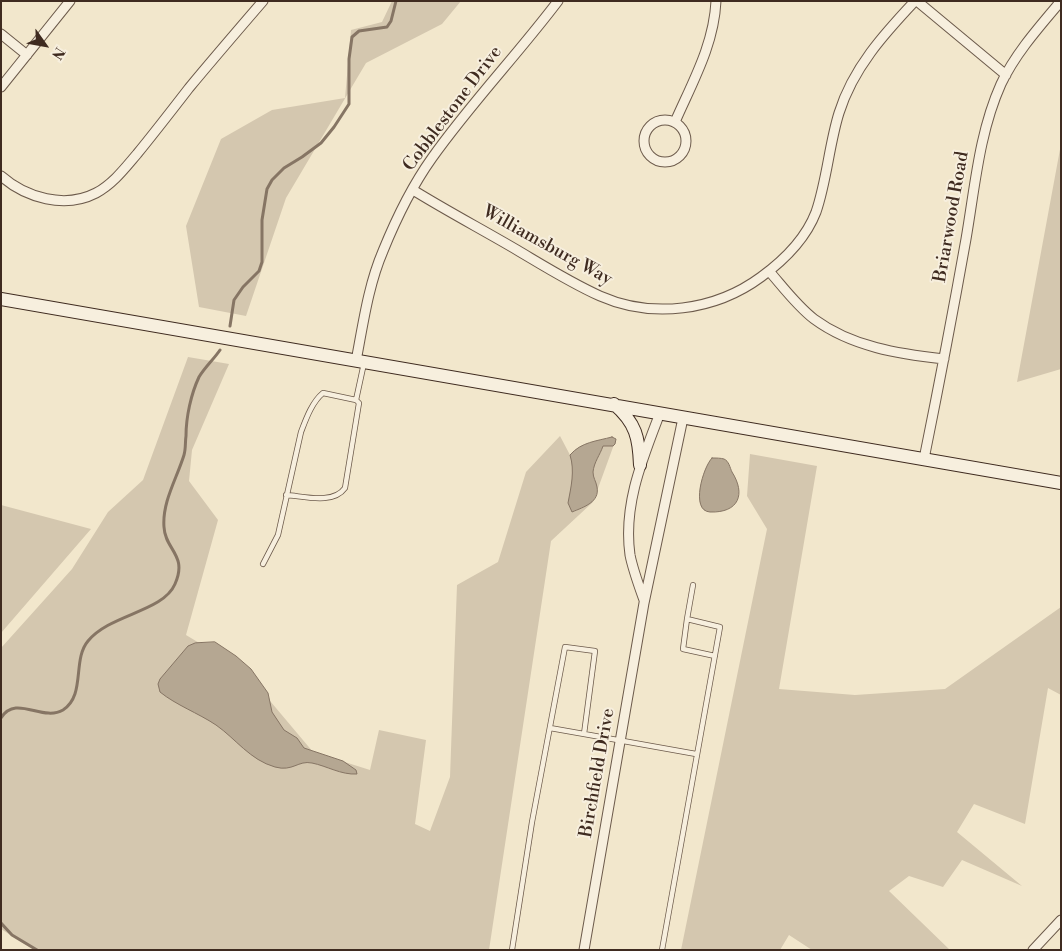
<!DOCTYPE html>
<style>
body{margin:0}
#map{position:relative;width:1062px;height:951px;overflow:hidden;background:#f2e7cc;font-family:"Libre Bodoni",serif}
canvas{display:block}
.frame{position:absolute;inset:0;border:2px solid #3f2b20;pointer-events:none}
.north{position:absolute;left:20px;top:20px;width:50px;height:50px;-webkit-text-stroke:4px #f7efde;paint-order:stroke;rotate:122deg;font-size:14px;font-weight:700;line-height:20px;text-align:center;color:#3f2b20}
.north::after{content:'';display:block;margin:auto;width:18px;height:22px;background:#3f2b20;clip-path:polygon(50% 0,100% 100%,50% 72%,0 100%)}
</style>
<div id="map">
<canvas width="1062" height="951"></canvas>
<div class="frame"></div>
<div class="north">N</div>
</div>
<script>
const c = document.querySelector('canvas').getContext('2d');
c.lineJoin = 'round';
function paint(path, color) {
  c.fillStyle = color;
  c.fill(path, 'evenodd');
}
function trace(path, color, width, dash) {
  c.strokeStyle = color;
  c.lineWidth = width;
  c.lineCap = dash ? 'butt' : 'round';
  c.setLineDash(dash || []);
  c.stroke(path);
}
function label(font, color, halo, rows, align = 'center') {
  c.font = font + ' "Libre Bodoni",serif';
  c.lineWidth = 4;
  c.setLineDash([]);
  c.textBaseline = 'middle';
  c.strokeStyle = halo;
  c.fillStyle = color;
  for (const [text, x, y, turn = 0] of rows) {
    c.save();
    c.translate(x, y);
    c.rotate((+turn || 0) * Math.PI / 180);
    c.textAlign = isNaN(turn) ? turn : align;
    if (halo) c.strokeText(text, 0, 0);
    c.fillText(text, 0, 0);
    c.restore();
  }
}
const green = new Path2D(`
 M392 1H461L442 24 366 63 286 198 246 316 199 307 186 226 221 139 272 110 345 98 351 30 382 22Z
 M1061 144V369L1017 382Z
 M188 357 229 364 192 450 189 481 218 520 186 635 244 670 313 752 370 770 379 730 426 740 415 824 430 831 450 777 457 585 498 562 526 472 560 436 570 455 616 439 593 502 551 541 489 950H34L1 929V648L72 569 108 512 143 480Z
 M750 454 817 466 779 689 855 695 945 689 1061 607V695L1048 688 1025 824 974 804 957 832 1022 886 962 860 943 887 909 876 889 891 950 950H812L789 935 780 950H681L767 529 747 496Z
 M1 505 91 529 1 633Z`);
const water = new Path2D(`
 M612 437 616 439 615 444 613 446H603C600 455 594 462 593 472 593 478 596 481 597 487 600 502 584 507 572 512L568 503C571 487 575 471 570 455 581 442 597 441 612 437Z
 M712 458C716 458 721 458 724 459 729 461 730 468 732 472 746 494 739 513 710 512 690 511 703 467 712 458Z
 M215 642 236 656 251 669 268 693 272 712 284 730 297 738 304 748 343 761 356 770 357 774C341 775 327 766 312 763 298 760 293 772 275 767 250 760 236 739 216 725 198 713 176 705 160 692L158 684 160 679 188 646 195 643Z`);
const stream = new Path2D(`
 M230 326 234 300 243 287 259 271 262 262V220L267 189 272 180 284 168 302 157 321 143 334 127 349 104V59L352 37 359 31 387 27 391 21 396 1
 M1 718C16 694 42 722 63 710 86 695 72 660 88 641 110 614 163 612 175 584 188 555 165 550 164 527 162 502 177 478 184 455 186 448 185 442 186 436 186 417 191 394 199 377 205 367 214 359 220 350
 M1 923 12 935 37 950`);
const service = new Path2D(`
 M286 495C303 496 333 505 345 488L359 403 356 400 364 363
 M263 564 278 535 301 432C306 419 312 402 323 393L356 400
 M687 619 683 649 715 656
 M550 728 584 734
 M512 950 532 822 565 647 595 651 584 734 696 754
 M662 950 720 627 687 619 693 585`);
const minor = new Path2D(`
 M917 1 1006 75
 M1 34 27 55
 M1 87 70 1
 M644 141a21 21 0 1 1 42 0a21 21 0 1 1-42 0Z
 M675 122C692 83 714 45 716 1
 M1 176C26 198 65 209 96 193 113 184 125 168 137 154 155 132 172 110 189 88 213 59 238 30 263 1
 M413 190C447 211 483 230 517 250 544 266 571 283 600 296 652 319 715 311 761 277 783 261 806 238 816 212 827 180 829 145 839 113 853 68 884 34 915 1
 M769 271C783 287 797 306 814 319 852 347 899 354 944 359
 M356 361C363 325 368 286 383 251 396 219 412 186 432 158 471 103 518 54 558 1
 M924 459C939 385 953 312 966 239 975 187 979 133 1001 84 1015 54 1039 27 1061 1
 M644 600C639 586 633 570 630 555 623 505 642 460 660 413
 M584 950 644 603 683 418
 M1033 950 1061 920`);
const secondary = new Path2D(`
 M1 299 1061 483
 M614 404C636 423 639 438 640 465`);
const streetNames = [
 ["Cobblestone Drive",453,109,-53],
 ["Briarwood Road",952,217,-80],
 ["Williamsburg Way",547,246,29],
 ["Birchfield Drive",598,773,-80]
];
paint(green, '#d4c7af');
paint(water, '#b5a792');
trace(water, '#867564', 1);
trace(stream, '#867564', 3);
trace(service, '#6c5a4b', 6);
trace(minor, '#6c5a4b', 11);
trace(secondary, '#3f2b20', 14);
trace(service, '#f7efde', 4.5);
trace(minor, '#f7efde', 9);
trace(secondary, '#f7efde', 12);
label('18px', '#3f2b20', '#f7efde', streetNames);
</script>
